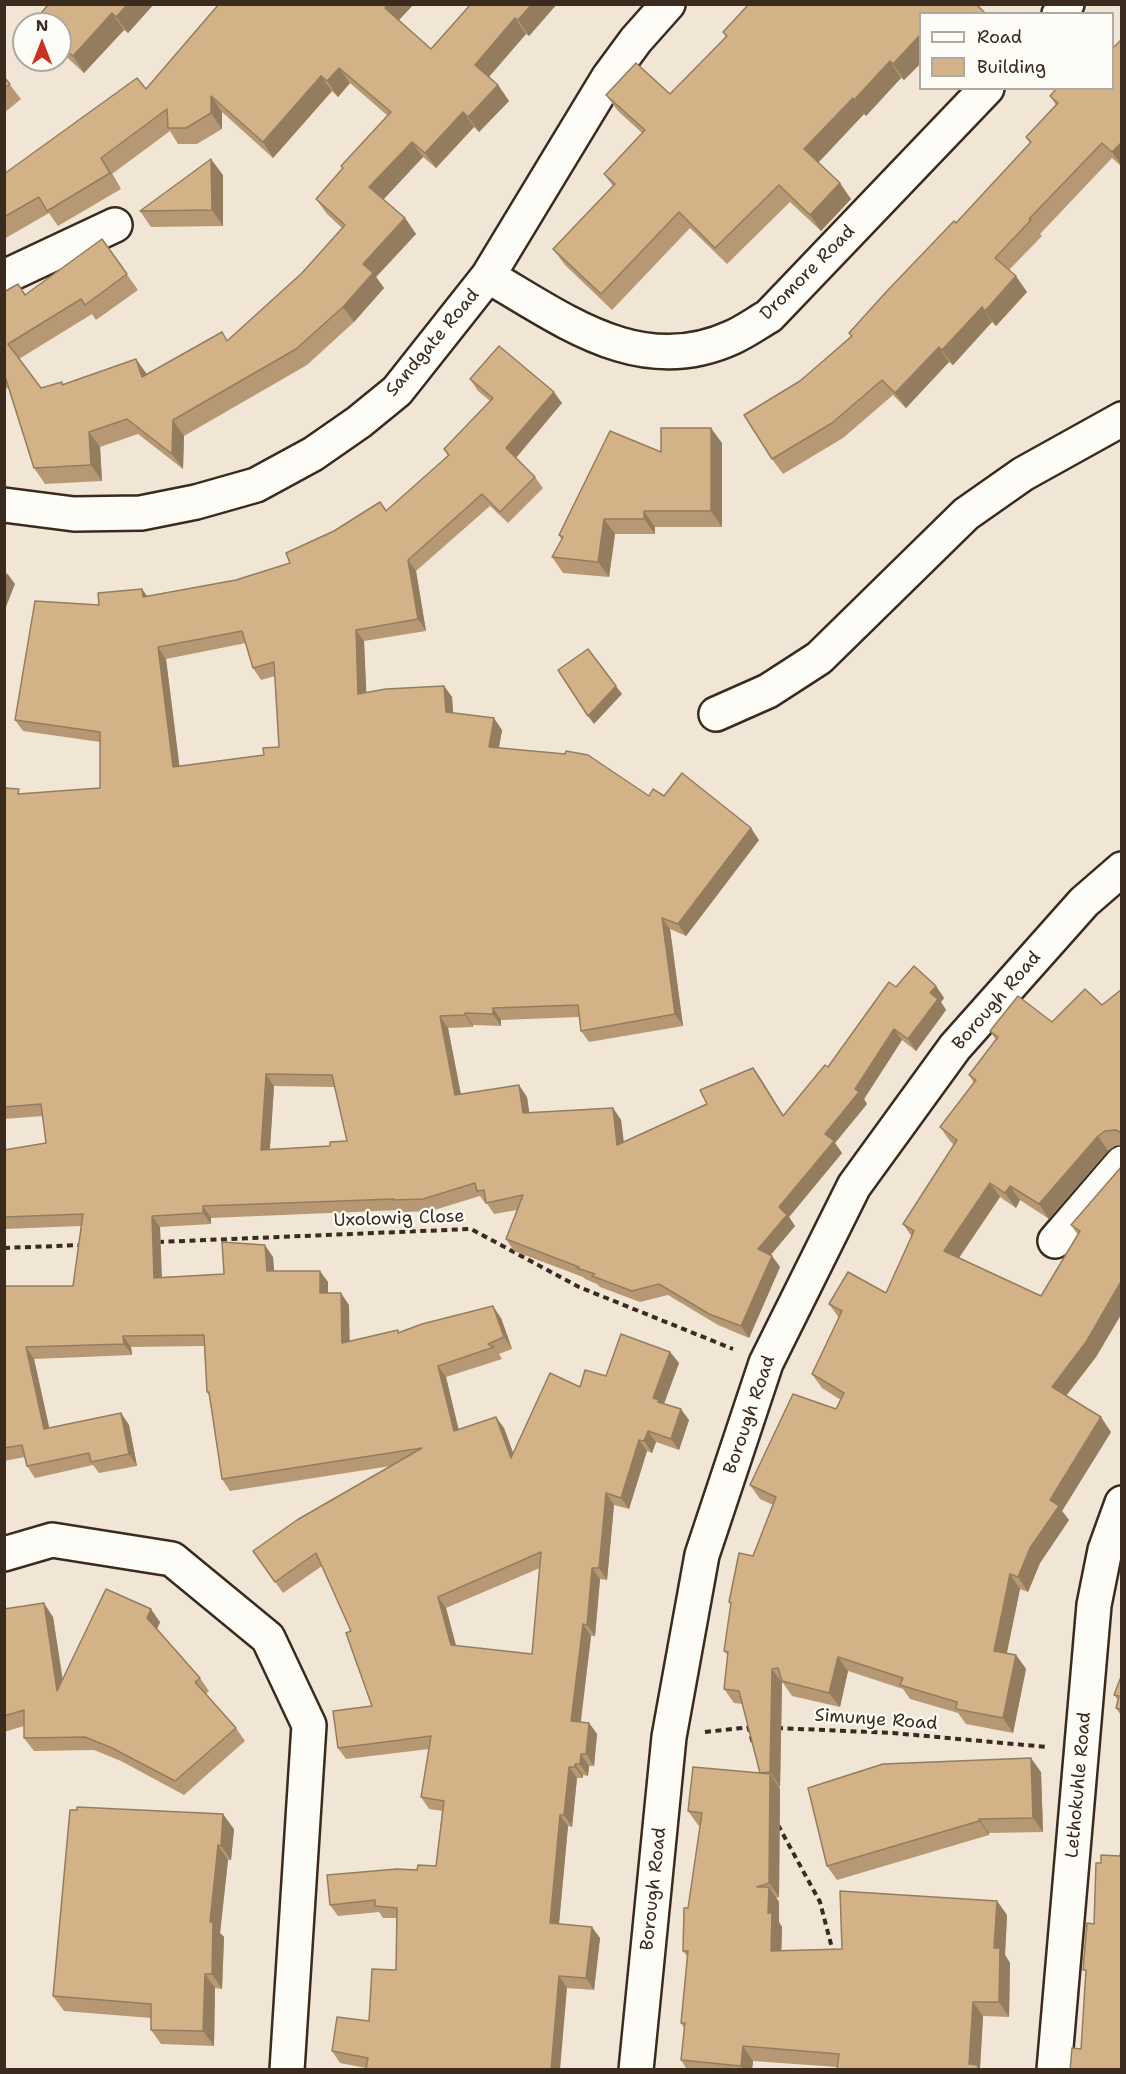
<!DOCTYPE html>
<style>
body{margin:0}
#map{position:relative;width:1126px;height:2074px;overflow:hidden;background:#f1e6d5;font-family:"Shantell Sans",sans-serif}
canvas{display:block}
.frame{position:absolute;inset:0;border:6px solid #3b2a1e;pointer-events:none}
.legend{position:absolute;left:919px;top:12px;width:195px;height:78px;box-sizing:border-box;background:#fdfcf7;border:2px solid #afa8a0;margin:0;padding:8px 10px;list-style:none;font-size:18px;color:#3b2a1e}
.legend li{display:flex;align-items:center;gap:12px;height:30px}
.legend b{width:30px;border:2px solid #afa8a0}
.north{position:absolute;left:12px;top:12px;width:60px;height:60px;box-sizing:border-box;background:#fdfcf7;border:2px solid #afa8a0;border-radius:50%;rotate:0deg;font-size:16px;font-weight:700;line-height:24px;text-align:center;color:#3b2a1e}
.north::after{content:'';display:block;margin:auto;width:21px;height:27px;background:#c8321e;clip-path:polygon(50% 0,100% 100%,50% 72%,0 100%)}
</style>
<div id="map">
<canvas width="1126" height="2074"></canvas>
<div class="frame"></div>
<ul class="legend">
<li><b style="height:8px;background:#fdfcf7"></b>Road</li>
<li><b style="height:16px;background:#d4b287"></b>Building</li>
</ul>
<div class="north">N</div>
</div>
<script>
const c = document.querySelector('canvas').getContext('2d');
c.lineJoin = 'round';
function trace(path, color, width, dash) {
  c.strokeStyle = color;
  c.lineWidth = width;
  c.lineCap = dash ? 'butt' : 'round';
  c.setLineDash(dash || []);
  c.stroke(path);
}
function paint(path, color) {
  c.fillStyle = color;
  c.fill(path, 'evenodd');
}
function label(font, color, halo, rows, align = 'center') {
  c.font = font + ' "Shantell Sans",sans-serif';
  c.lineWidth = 4.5;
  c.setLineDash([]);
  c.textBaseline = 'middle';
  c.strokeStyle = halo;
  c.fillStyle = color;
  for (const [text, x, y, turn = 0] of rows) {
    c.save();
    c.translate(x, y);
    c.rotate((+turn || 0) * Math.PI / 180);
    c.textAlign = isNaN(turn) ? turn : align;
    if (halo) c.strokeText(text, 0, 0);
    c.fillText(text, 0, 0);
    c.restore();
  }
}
const path = new Path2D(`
 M158 1242 471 1229 579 1287 733 1349
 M4 1248 82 1245
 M748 1726 753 1743
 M777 1728 893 1733 1047 1747
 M705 1732 751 1727
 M778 1825 820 1902 833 1952`);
const minor = new Path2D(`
 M1059 14 1067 4
 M488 276C564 320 641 380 733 337 746 331 757 323 769 316L987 88
 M4 277 115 225
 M4 505 74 514 141 513 196 502 256 485 313 454 359 422 397 391 488 276 608 78 636 40 668 4
 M716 714 768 691 819 658 966 514 1023 474 1122 419
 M1055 1241 1122 1163
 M4 1554 52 1540 172 1559 268 1638 309 1725 287 2070
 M636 2070 669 1737 702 1555 766 1363 854 1186 955 1047 1084 902 1122 869
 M1054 2070 1094 1605 1105 1550 1122 1503`);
const wall = new Path2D(`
 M49 4H154L128 33 124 30 84 73 60 51V24H36L34 21Z
 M219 4H414L399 20 431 49 471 4H557L529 36 526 34 489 77 498 85 509 101 479 132 474 127 436 168 423 157 383 200 405 218 416 234 376 277 384 288 354 322 307 365 184 436 183 469 138 434 100 447 102 481 45 484 34 468 9 387 4 390V292L26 295 102 239 138 290 96 320 92 314 19 359 41 388 63 385 136 359 147 374 228 340 302 273 342 228 327 214 316 199 343 168 341 166 388 116 350 83 338 97 332 91 273 158 222 112V129L197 144H178L170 131 112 174 121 189 58 226 49 213 4 239V174L146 89Z
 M921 14V63L904 80 901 78 866 116 864 114 818 163 851 199 821 231 790 202 727 264 690 228 612 310 565 265 553 249 613 186 604 174 642 133 618 111 606 95 670 94 726 37 723 32Z
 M1122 39V167L1112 158 1040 234 1042 236 1009 270 1027 292 996 326 992 322 953 365 949 362 906 408 893 395 843 438 783 474 772 459 800 381 851 336 849 333 956 223 1030 143 1026 137 1056 105 1050 96 1113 88Z
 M4 77 21 99 4 113Z
 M223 175V226L151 227 140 211Z
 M470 379 562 403 516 458 535 477 543 488 508 523 490 506 416 571 426 631 364 641 366 693 444 686 452 697 453 713 502 730 499 747 649 796H664L759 840 686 936 670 929 683 1026 589 1042 581 1031 579 1017 501 1020V1026L473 1025V1027L448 1028 461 1094 527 1097 529 1113 613 1108 621 1120 624 1142 707 1104 753 1068 783 1116 828 1067 896 987 936 986 944 998 941 1002 946 1010 916 1051 902 1040 864 1099 867 1104 835 1143 842 1153 789 1217 795 1226 771 1255 780 1267 749 1338 718 1325 668 1295 640 1302 600 1287 597 1284 585 1279 583 1277 514 1251 506 1239 517 1210 494 1214 486 1202 485 1203 480 1196 431 1211 402 1212 401 1210 211 1218V1224L160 1227 162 1277 224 1274 273 1257 274 1271 328 1282V1293L349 1305V1342L400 1332 501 1318 512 1349 499 1354 502 1359 446 1377 458 1430 504 1428 513 1453 580 1387 670 1352 679 1363 664 1404 689 1420 679 1450 656 1442 652 1453 647 1451 629 1509 614 1505 607 1580 600 1579 595 1636H591L581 1722 589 1723 597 1734 594 1766H589L588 1776 583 1775V1778H577L572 1827 568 1826 559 1924 600 1938 594 1990 567 1988 366 2068 340 2063 332 2051 369 2021 396 1970V1918H383L379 1912 338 1916 330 1905 417 1870 436 1866 442 1811 429 1809 421 1797 429 1749 346 1759 338 1748 372 1706 351 1631 322 1566 283 1593 253 1551 391 1466 230 1491 222 1479 209 1396 207 1392 204 1346 131 1347 132 1355 34 1359 49 1428 121 1413 129 1425 137 1466 99 1473 93 1465 35 1478 27 1466 25 1457 4 1461V1286H73L81 1226 4 1229V1150L46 1143 43 1116 4 1119V788L22 794 100 788V742L23 731 15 720 99 605 236 580 290 563 386 511 448 456 444 449 490 401 478 391ZM246 643 253 668 261 680 275 676 279 747 264 755 179 766 166 659ZM274 1086 335 1087 347 1141 330 1146 270 1149ZM540 1568 532 1654 456 1646 446 1608Z
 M722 443V527H655V534H615L609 577 563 573 552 557 562 540 559 535 661 452Z
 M1122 989V1145L1115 1146 1108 1151 1049 1219 1020 1200 1016 1208 1000 1197 959 1258 1041 1296 1078 1235 1071 1225 1122 1166V1313L1096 1357 1066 1396 1111 1432 1062 1511 1069 1520 1040 1563 1028 1592 1020 1589 1007 1653 1016 1655 1026 1669 1013 1733 966 1724 958 1713 910 1699 903 1689 848 1671 840 1707 792 1696 783 1683H782L780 1787H779L780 1789 779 1897 776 1898 779 1902V1922L782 1927 781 1951 842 1949 997 1901 1007 1915 1005 1955 1010 1963 1009 2017 983 2016 980 2068 981 2070H838L837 2067 753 2061 752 2070H687L681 2060 684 2028 681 2023 687 1956 683 1951 688 1908 700 1826 698 1825 688 1811 760 1773 743 1704 734 1703 724 1689 728 1656 724 1651 731 1605 729 1602 753 1556 773 1505 760 1499 750 1485 836 1409 841 1400 822 1388 812 1374 839 1318 829 1304 886 1293 912 1237 903 1224 954 1145 950 1141 940 1127 974 1083 969 1075 996 1040 990 1031 1052 1022 1102 1005Z
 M4 1609 53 1617 63 1680 160 1622 157 1629 200 1678 209 1691 206 1694 236 1728 245 1741 184 1795 121 1761 94 1750 34 1751 24 1738V1726L4 1732Z
 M1122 1674V1717L1116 1708 1118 1700 1114 1695Z
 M1041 1772 1043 1832 989 1833V1835L837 1880 827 1866Z
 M234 1829 231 1860H228L220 1933 224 1937 222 1989 215 1988 214 2046 161 2044 151 2030V2018L64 2011 53 1996Z`);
const shadedWall = new Path2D(`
 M128 4H154L128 33 116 17Z
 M388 4H414L396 23 385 8Z
 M532 4H557L529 36 518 20Z
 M112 13 124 30 84 73 73 56Z
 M515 18 526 34 486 80 475 65Z
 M921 34V63L904 80 893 64Z
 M890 61 901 78 866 116 854 100Z
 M339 68 350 83 338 97 327 81Z
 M321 76 332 91 273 158 263 142Z
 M498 85 509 101 479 132 468 117Z
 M211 96 222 112V129L211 113Z
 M853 98 864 114 815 166 804 149Z
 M463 112 474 127 436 168 425 153Z
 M412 142 423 157 380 203 369 187Z
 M1122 142V166L1112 152Z
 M101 158 112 174 121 189 110 173Z
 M211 159 223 175V226L212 210Z
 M840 183 851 199 821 231 810 215Z
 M405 218 416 234 376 277 384 288 354 322 343 307 363 264Z
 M1016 276 1027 292 996 326 985 311Z
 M982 307 992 322 953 365 942 350Z
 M939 347 949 362 906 408 895 393Z
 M136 359 147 375 142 377Z
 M554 392 562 403 514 460 506 448Z
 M173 420 184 436 183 469 172 454Z
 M711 428 722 443V527L711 511Z
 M89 432 100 447 102 481 91 465Z
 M644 511 655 527V534L644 519Z
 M604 519 615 534 609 577 598 562Z
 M408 560 416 571 426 631 418 619Z
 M7 573 15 584 4 612V579Z
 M142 589 150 600 143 597Z
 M356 630 364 641 367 706 358 694Z
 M158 647 166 659 181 778 173 767Z
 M444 686 452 697 454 724 446 712Z
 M616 686 622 694 594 724 588 716Z
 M494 718 502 730 497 758 489 747Z
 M751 828 759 840 686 936 678 924Z
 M662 918 670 929 683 1026 675 1014Z
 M936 986 944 998 941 1002 946 1010 916 1051 908 1039 930 993Z
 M493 1008 501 1020V1026L493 1014Z
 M465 1013 473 1025V1027L465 1015Z
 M440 1016 448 1028 463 1106 455 1095Z
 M894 1029 902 1040 864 1099 867 1104 835 1143 842 1153 789 1217 795 1226 766 1260 758 1249 779 1207Z
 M753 1068 761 1079 791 1128 783 1116Z
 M266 1074 274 1086 269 1161 261 1150Z
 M519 1085 527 1097 531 1124 523 1113Z
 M613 1108 621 1120 625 1156 617 1145Z
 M1098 1136 1108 1151 1049 1219 1039 1204Z
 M990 1183 1000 1197 954 1265 944 1251Z
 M1010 1186 1020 1200 1016 1208 1005 1193Z
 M203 1206 211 1218V1224L203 1213Z
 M152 1216 160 1227 162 1289 154 1278Z
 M265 1245 273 1257 275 1282 267 1271Z
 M772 1256 780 1267 749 1338 741 1326Z
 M320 1271 328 1282V1305L320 1293Z
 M1120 1283 1122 1285V1313L1096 1357 1062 1401 1052 1387Z
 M341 1293 349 1305 350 1355 342 1343Z
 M493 1306 501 1318 512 1349 504 1337Z
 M123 1336 131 1347 132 1355 124 1344Z
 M26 1347 34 1359 52 1440 44 1429Z
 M670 1352 679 1363 663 1406 653 1398Z
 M438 1366 446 1377 462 1443 454 1431Z
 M681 1409 689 1420 679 1450 671 1439Z
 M121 1413 129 1425 137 1466 129 1454Z
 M496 1417 504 1428 519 1469 511 1458Z
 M1101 1417 1111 1432 1062 1511 1069 1520 1040 1563 1028 1592 1018 1577 1050 1500Z
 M648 1431 656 1442 652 1453 644 1441Z
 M639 1440 647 1451 629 1509 621 1498Z
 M606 1493 614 1505 607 1580 599 1568Z
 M592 1568 600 1579 595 1636 587 1625Z
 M1010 1574 1020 1589 1004 1665 994 1651Z
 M438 1597 446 1608 459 1657 451 1645Z
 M44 1603 53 1617 66 1704 57 1691Z
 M151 1609 160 1622 156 1631 147 1618Z
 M583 1624 591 1636 579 1733 571 1721Z
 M1016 1655 1026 1669 1013 1733 1003 1718Z
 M838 1657 848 1671 840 1707 829 1693Z
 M772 1669 782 1683 780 1787 770 1772Z
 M589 1723 597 1734 594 1766 586 1754Z
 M581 1754 589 1766 588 1776 580 1764Z
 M1031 1758 1041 1772 1043 1832 1033 1818Z
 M575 1764 583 1775V1778L575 1767Z
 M569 1767 577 1778 572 1827 564 1815Z
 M770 1774 780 1789 779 1897 769 1883Z
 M223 1814 234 1829 231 1860 221 1846Z
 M560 1815 568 1826 558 1934 550 1923Z
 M979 1819 989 1833V1835L979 1821Z
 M218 1845 228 1860 220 1933 224 1937 222 1989 212 1974 210 1922Z
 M769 1887 779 1902V1922L782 1927 781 1965 771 1951 768 1913Z
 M997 1901 1007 1915 1005 1955 1010 1963 1009 2017 999 2002 994 1948Z
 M592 1927 600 1938 594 1990 586 1978Z
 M205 1974 215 1988 214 2046 203 2031Z
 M559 1976 567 1988 560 2070H551Z
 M973 2002 983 2016 980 2068 981 2070H973L969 2064Z
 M743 2046 753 2061 752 2070H743L741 2066Z`);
const building = new Path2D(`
 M49 4H128L116 17 112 13 73 56 60 45V24H37L34 21Z
 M219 4H388L385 8 431 49 471 4H532L518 20 515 18 475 65 498 85 468 117 463 112 425 153 412 142 369 187 405 218 363 264 373 273 343 307 296 349 173 420 172 454 127 419 89 432 91 465 34 468 4 373V292L18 284 25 295 102 239 127 274 85 305 81 299 8 344 41 388 62 382V385L136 359 142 377 222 332 227 341 302 273 345 225 316 199 343 168 341 166 391 112 339 68 327 81 321 76 263 142 211 96V113L186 128H168L167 109 101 158 110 173 47 211 39 197 4 217V174L137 78 146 89Z
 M749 4H976L986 14H921V34L893 64 890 61 854 100 853 98 804 149 840 183 810 215 779 185 715 248 679 212 601 294 553 249 615 184 604 174 645 130 606 95 636 63 670 94 727 36 723 32Z
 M1122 39V142L1112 152 1102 143 1029 219 1031 220 995 258 1016 276 985 311 982 307 942 350 939 347 895 393 882 380 832 423 772 459 744 415 800 381 852 336 849 333 887 291 954 221 956 223 1031 142 1026 137 1058 103 1050 96 1057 88H1113V48Z
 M4 77 10 84 4 88Z
 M211 159 212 210 140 211Z
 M499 346 554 392 506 448 535 477 500 512 482 494 408 560 418 619 356 630 358 694 386 689 444 686 446 712 494 718 489 747 565 754 566 751 588 755 649 796 653 789 664 796 682 773 751 828 678 924 662 918 675 1014 581 1031 578 1005 493 1008V1014L465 1013V1015L440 1016 455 1095 519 1085 523 1113 613 1108 617 1145 707 1104 700 1090 753 1068 783 1116 825 1065 828 1067 889 982 896 987 914 966 936 986 930 993 938 999 908 1039 894 1029 855 1089 859 1092 825 1134 834 1141 779 1207 787 1215 758 1249 772 1256 741 1326 709 1314 659 1284 632 1291 592 1276 595 1274 577 1268 579 1267 506 1239 523 1195 486 1203 484 1190 477 1191 475 1183 423 1199 394 1200V1199L203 1206V1213L152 1216 154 1278 224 1274 222 1242 265 1245 267 1271H320V1293H341L342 1343 398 1330V1333L422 1324 493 1306 504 1337 488 1344 494 1347 438 1366 454 1431 496 1417 511 1458 550 1373 580 1387 585 1370 606 1376 621 1334 670 1352 653 1398 659 1400 658 1402 681 1409 671 1439 648 1431 644 1441 639 1440 621 1498 606 1493 599 1568H592L587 1625 583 1624 571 1721 589 1723 586 1754H581L580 1764H575V1767H569L564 1815H560L550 1923 592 1927 586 1978 559 1976 551 2070H366L368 2058 332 2051 337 2017 369 2021 372 1969 396 1970 397 1908 375 1906V1900L330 1905 327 1875 397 1869 417 1870 418 1865 436 1866 444 1801 421 1797 431 1736 338 1748 333 1711 372 1706 346 1633 351 1631 316 1553 275 1582 253 1551 297 1520 422 1448 222 1479 209 1392H207L204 1335 123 1336 124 1344 26 1347 44 1429 121 1413 129 1454 91 1462 89 1453 27 1466 22 1445 4 1448V1286H73L83 1214 4 1217V1150L46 1143 41 1104 4 1107V788L19 789 18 794 100 788V732L15 720 35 601 99 605 98 593 142 589 143 597 236 580 290 563 286 553 334 531 380 502 386 511 449 455 444 449 493 398 470 379ZM242 631 253 668 274 662 279 747 263 748 264 755 173 767 158 647ZM266 1074 332 1075 347 1141 330 1142V1146L261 1150ZM541 1552 532 1654 451 1645 438 1597Z
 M661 428H711V511H644V519H604L598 562 552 557 563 537 559 535 610 431 661 452Z
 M588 649 616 686 588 716 558 670Z
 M1085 989 1102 1005 1122 989V1133L1116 1130 1105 1131 1098 1136 1039 1204 1010 1186 1005 1193 990 1183 944 1251 1041 1296 1080 1231 1071 1225 1122 1166V1284L1120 1283 1086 1342 1052 1387 1101 1417 1050 1500 1059 1506 1030 1548 1018 1577 1010 1574 994 1651 1016 1655 1003 1718 956 1709 957 1702 900 1685 903 1678 838 1657 829 1693 782 1681 778 1668 772 1669 770 1772 760 1773 770 1774 769 1883 757 1887H769L768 1913H772L771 1951 842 1949 840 1891 997 1901 994 1948H1000L999 2002H973L969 2064 978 2065 977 2070 837 2069 839 2054 743 2046 741 2066 681 2060 685 2023H681L688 1951H683L684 1908H688L702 1813 688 1811 693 1767 760 1773 739 1691 724 1689 728 1652 724 1651 731 1603 729 1602 739 1553 753 1556 776 1497 750 1485 793 1394 836 1409 844 1393 812 1374 842 1311 829 1304 848 1272 886 1293 914 1231 903 1224 957 1140 940 1127 976 1080 969 1075 998 1037 990 1031 1018 996 1052 1022Z
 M106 1589 151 1609 147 1618 200 1678 195 1682 236 1728 175 1781 112 1748 85 1737 24 1738V1710L4 1716V1609L44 1603 57 1691Z
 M1122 1674V1710L1116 1708 1119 1696 1114 1695Z
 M1031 1758 1033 1818 979 1819V1821L827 1866 808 1788 883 1764Z
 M77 1807 223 1814 221 1846 218 1845 210 1922H213L212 1974H205L203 2031 151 2030V2004L53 1996 70 1810H77Z
 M1122 1845V2070H1070L1072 2048 1081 2049 1086 1970H1083L1087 1923 1094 1924 1096 1863H1101V1855L1120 1856Z`);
const streetNames = [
 ["Dromore Road",808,273,-45],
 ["Sandgate Road",433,343,-50],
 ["Borough Road",997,1001,-49],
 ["Uxolowig Close",399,1219,-2],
 ["Borough Road",750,1415,-71],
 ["Simunye Road",876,1720,4],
 ["Lethokuhle Road",1079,1785,-85],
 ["Borough Road",654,1889,-84]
];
trace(minor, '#3b2a1e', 38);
trace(path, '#3b2a1e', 4, [6, 4.5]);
trace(minor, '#fdfcf7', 33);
paint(wall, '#b69974');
paint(shadedWall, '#947d5e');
paint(building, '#d4b287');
trace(building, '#947d5e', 1.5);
label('18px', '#3b2a1e', '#fdfcf7', streetNames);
</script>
